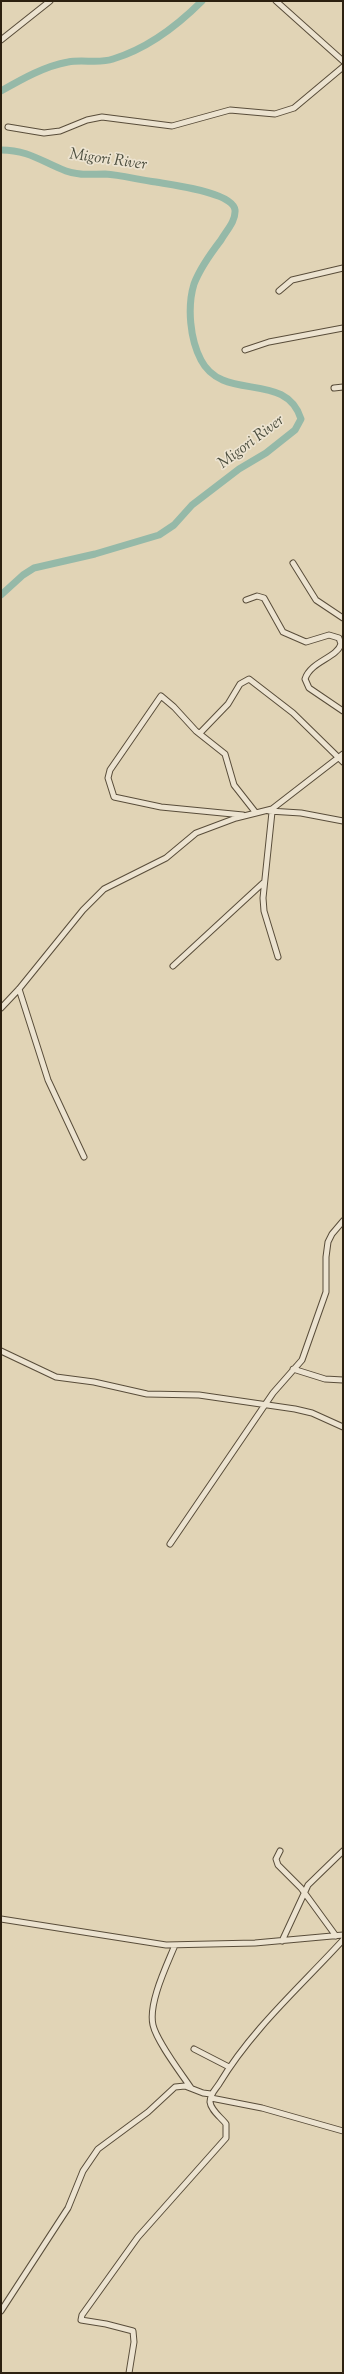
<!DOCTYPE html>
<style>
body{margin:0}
#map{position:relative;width:344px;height:2374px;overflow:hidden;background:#e1d4b6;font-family:"Sorts Mill Goudy",serif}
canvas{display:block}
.frame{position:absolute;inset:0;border:2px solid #2c2010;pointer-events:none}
</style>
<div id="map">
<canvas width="344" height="2374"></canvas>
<div class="frame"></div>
</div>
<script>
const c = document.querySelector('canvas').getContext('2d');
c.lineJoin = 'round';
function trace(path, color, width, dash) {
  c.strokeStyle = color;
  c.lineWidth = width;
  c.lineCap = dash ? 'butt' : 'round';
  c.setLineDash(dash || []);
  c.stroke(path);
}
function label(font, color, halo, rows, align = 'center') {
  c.font = font + ' "Sorts Mill Goudy",serif';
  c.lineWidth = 3.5;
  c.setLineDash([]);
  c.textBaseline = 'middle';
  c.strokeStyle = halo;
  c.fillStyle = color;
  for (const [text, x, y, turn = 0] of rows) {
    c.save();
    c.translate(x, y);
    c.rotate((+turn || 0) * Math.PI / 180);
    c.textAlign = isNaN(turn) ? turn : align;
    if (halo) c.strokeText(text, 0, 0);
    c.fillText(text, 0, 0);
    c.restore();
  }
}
const river = new Path2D(`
 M1 91C22 79 45 66 68 62 83 59 99 64 113 59 146 49 178 25 202 1
 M1 150C29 150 42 162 66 171 79 176 92 174 105 174 122 175 139 180 156 182 172 185 233 192 235 210 236 221 226 231 221 240 211 253 200 268 194 284 187 307 190 339 201 360 223 403 286 370 301 419L295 430 266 453 239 469 192 505 174 525 159 535 95 554 34 568 23 575 1 595`);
const minor = new Path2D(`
 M276 1 343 61
 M1 40 50 1
 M8 127 44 133 60 131 87 120 102 117 172 126 230 110 275 114 294 108 343 67
 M279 291 292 280 343 268
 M245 350 269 342 343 328
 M334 388 343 387
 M293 563 316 600 343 618
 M246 600 257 596 264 598 283 632 306 642 329 635 339 638 341 644C337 658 311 661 305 679L309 688 343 711
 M200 733 228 704 240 684 249 679 293 713 343 762
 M269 811 301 813 343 821
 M272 812 263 898 264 911 278 957
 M243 815 161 807 114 797 108 778 110 770 161 696 174 707 196 731 225 754 234 785 256 813
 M173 966 263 883
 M19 989 48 1080 84 1157
 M1 1008 19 989 83 910 104 889 166 858 196 833 236 818 272 809 343 754
 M1 1351 56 1377 94 1382 147 1394 199 1395 295 1409 312 1413 343 1427
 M293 1369 325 1379 343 1380
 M170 1544 273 1393 302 1360 326 1292V1257L328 1242 332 1234 343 1221
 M280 1851 276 1859 278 1865 301 1888 336 1936
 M1 1919 166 1945 255 1943 343 1935
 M282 1941 308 1885 343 1851
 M175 1945C167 1965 148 2003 153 2025 157 2042 181 2073 191 2088
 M194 2049 229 2067
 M211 2098 262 2108 343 2131
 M1 2311 68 2208 83 2171 98 2149 148 2112 175 2087 185 2086 203 2093 211 2094
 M129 2373 134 2342 133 2331 106 2324 81 2320 82 2315 138 2237 226 2138V2124C222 2118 211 2111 210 2102 210 2094 215 2090 219 2084 252 2029 300 1987 343 1940`);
const waterNames = [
 ["Migori River",108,161,8],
 ["Migori River",252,443,-37]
];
trace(river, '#95b9a8', 7);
trace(minor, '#594d3a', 7);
trace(minor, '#ece3d0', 5);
label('italic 16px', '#4c4e3e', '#ece3d0', waterNames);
</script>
